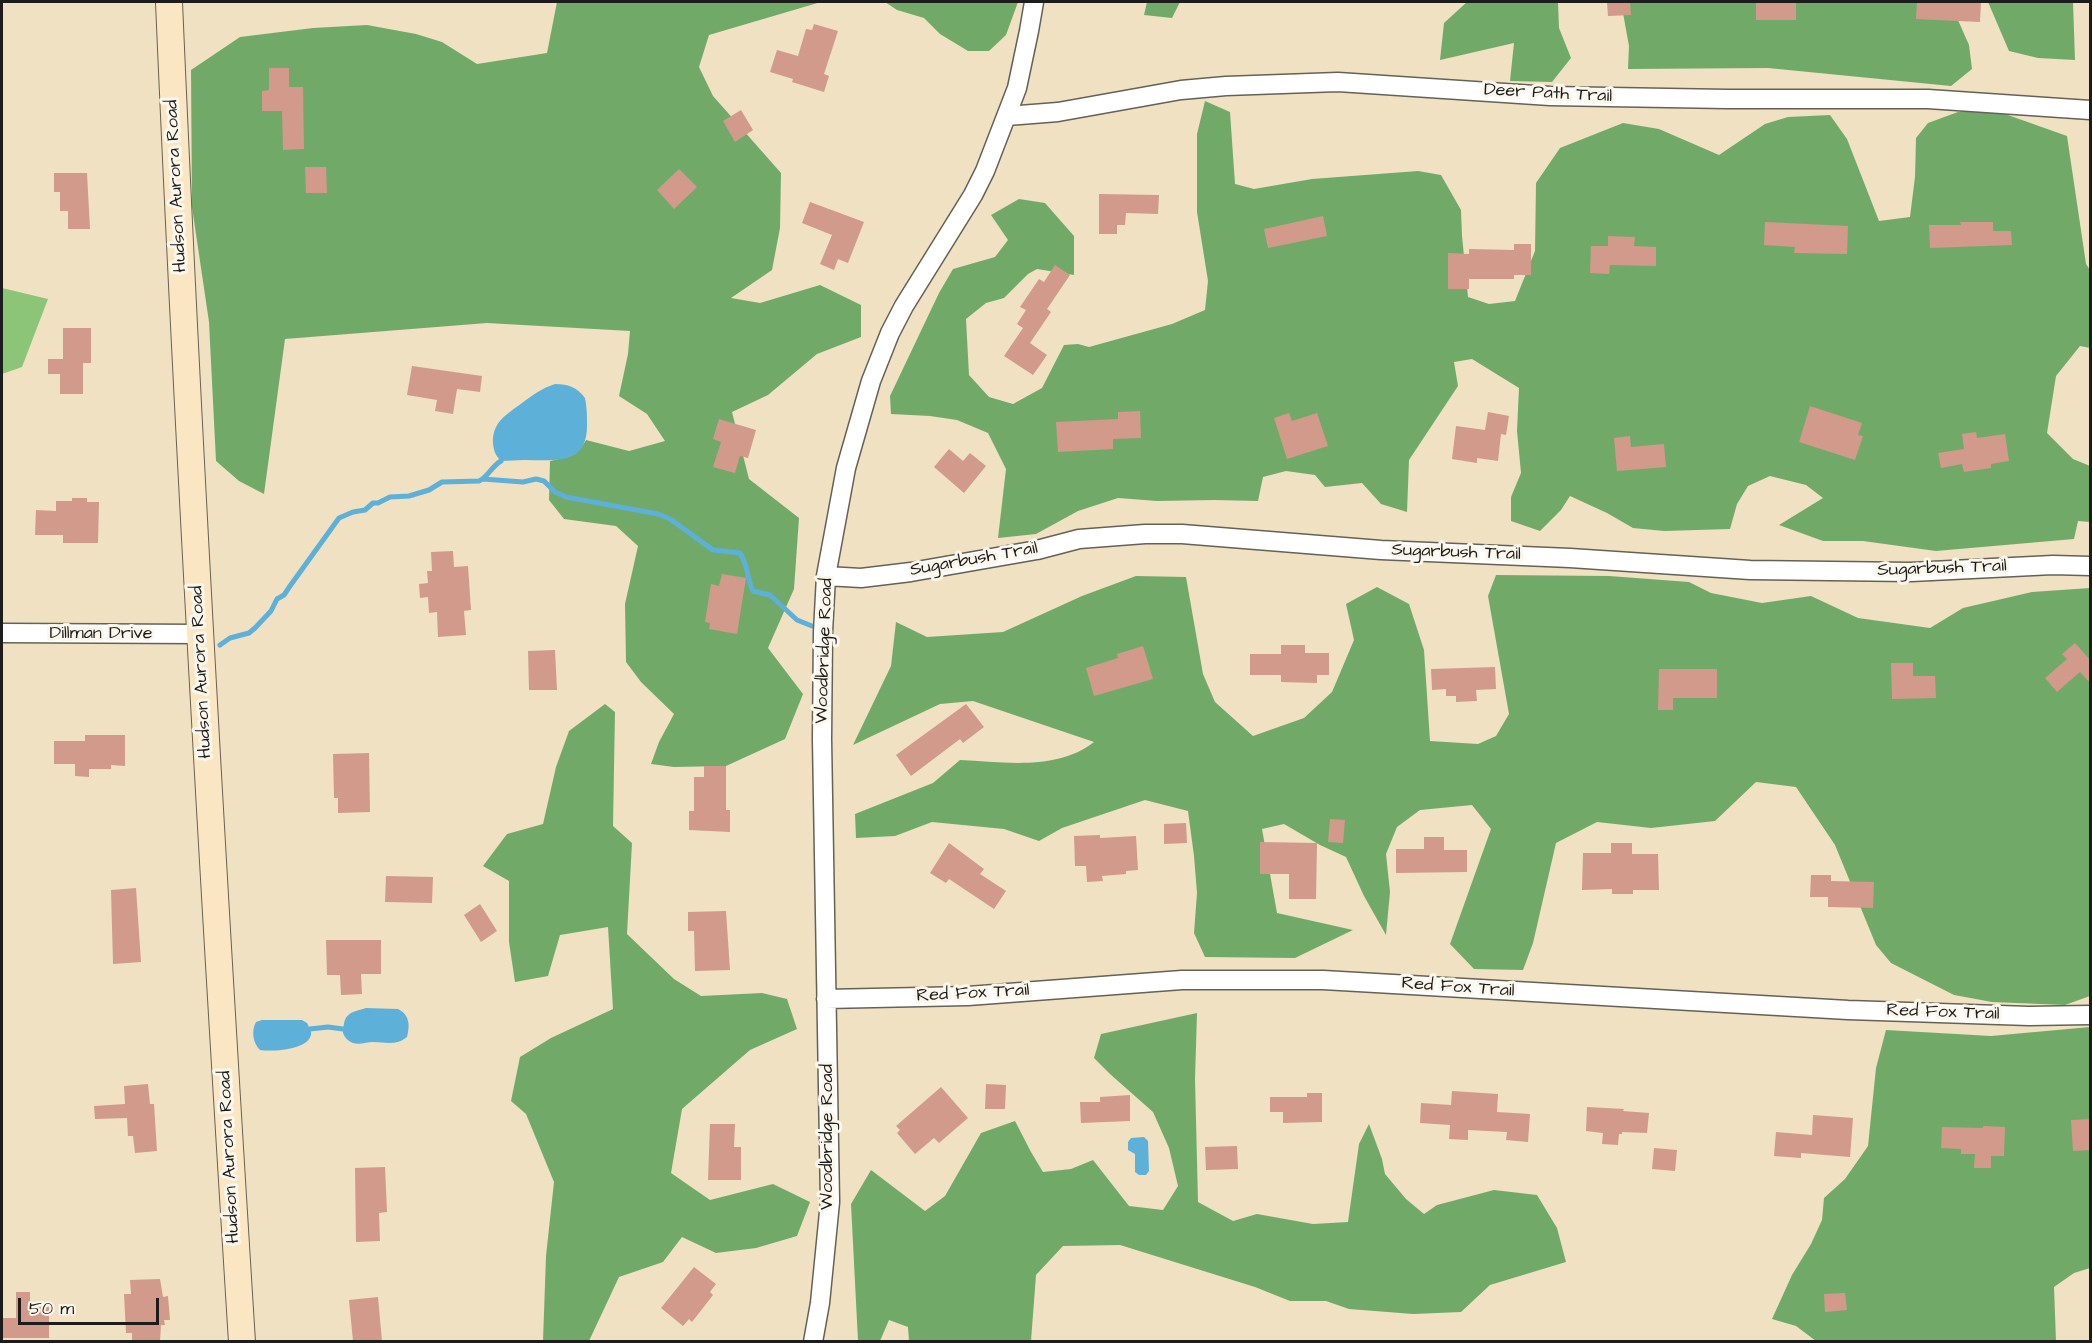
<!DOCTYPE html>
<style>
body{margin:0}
#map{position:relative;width:2092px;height:1343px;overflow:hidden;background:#efe1c2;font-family:"Architects Daughter",sans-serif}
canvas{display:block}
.frame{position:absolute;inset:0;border:3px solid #1c1c1c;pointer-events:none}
.scale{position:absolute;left:18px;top:1298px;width:141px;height:27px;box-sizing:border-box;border:3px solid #1c1c1c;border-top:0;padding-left:8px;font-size:18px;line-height:21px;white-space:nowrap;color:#1c1c1c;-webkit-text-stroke:4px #fbf7ec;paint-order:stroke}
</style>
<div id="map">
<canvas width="2092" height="1343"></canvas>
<div class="frame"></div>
<div class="scale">50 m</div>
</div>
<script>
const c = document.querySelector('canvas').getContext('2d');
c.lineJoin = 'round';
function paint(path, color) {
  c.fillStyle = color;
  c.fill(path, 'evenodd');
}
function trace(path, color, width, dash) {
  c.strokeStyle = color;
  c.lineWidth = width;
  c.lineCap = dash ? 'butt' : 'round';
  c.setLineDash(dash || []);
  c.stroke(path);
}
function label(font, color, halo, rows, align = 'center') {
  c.font = font + ' "Architects Daughter",sans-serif';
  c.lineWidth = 6;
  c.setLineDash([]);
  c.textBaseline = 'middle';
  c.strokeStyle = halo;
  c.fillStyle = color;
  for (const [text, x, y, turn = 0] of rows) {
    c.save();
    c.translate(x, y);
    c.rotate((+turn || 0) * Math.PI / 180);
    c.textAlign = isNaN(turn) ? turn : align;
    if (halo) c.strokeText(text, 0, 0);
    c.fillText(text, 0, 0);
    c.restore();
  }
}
const green = new Path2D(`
 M2 288 48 299 22 367 2 374Z`);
const forest = new Path2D(`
 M557 2H821L709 35 699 67 713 96 781 173 780 228 772 270 731 298 760 303 820 285 861 305V337L817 354 768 395 732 412 749 479 799 518 794 589 768 648 803 694 785 739 726 766 674 767 651 764 659 742 674 714 641 682 626 662 625 604 638 546 616 526 564 519 549 500 550 461C570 456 575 459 586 440L629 451 665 441 647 414 619 396 628 354 630 331 487 323 285 339 264 494 239 481 216 461 209 322 192 207 191 70 240 37 313 28 367 25 416 34 442 42 477 64 547 53Z
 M885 2H1018L1006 35 989 51H968L940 34 924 18 897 10Z
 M1147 2H1180L1172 18 1144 15Z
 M1467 2H1558L1559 28 1571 58 1552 82 1510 81 1514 43 1440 60 1444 23Z
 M1621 2H1950L1969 45 1972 69 1951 86 1768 68 1628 69 1629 46Z
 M1988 2H2073L2075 60 2038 58 2009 51Z
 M1205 101 1230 112 1235 184 1254 189 1312 179 1418 171 1441 175 1461 210 1462 236 1468 297 1489 304 1515 301 1535 251 1536 183 1560 148 1623 123 1659 129 1719 155 1765 124 1788 117 1830 115 1847 139 1879 221 1910 217 1915 177 1916 138 1928 123 1958 112 1991 109 2067 136 2086 264 2090 270V348L2080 346 2056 376 2047 433 2073 459 2090 466V522L2078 521 2074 539 1936 551 1863 541H1823L1779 525 1823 498 1806 485 1770 476 1748 486 1737 504 1730 529 1664 531 1633 528 1607 513 1570 496 1561 510 1540 531 1511 521V497L1521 473 1517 431 1519 388 1472 359 1454 362 1458 386 1409 460 1407 512 1381 504 1362 483 1325 487 1315 475 1286 471 1263 477 1258 501 1214 500 1157 501 1118 498 1078 511 1036 534 998 538 1006 469 988 433 957 420 930 416 891 414 890 396 939 293 953 269 995 257 1008 240 991 215 1019 199 1045 203 1074 236V275L1037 269 1028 274 1004 298 986 303 966 319 969 375 989 397 1013 404 1042 388 1064 345 1078 344 1089 347 1172 324 1205 310 1208 281 1197 212V134Z
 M1496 575 1609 576 1689 582 1711 593 1762 603 1811 596 1858 618 1930 628 1963 608 2032 592 2090 588V996L2065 1005 1992 1002 1954 995 1891 963 1876 945 1835 845 1796 787 1756 782 1715 821 1651 828 1597 822 1556 843 1533 943 1523 970 1474 969 1450 944 1491 829 1472 805 1420 810 1397 827 1386 854 1390 892 1386 935 1364 896 1346 857 1320 845 1284 824 1262 829 1277 913 1353 930 1295 958 1205 957 1194 933 1197 893 1194 856 1188 811 1145 800 1062 828 1039 841 1004 829 932 822 895 836 856 838 855 814 933 783 960 760C1004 762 1057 771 1094 742L973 701 940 704 853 745 891 666 896 622 927 637 1003 632 1082 596 1136 576 1186 577 1203 674 1215 702 1253 736 1304 718 1332 692 1354 640 1346 604 1377 587 1409 604 1424 650 1430 741 1478 744 1496 736 1509 714 1488 596Z
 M605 704 615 712 613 826 632 843 627 934 674 979 701 996 762 993 787 999 797 1029 750 1050 682 1109 671 1173 710 1200 773 1184 810 1202 797 1236 756 1248 716 1253 682 1237 663 1262 619 1277 589 1341H543L546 1256 554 1182 526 1114 511 1101 520 1057 551 1038 613 1009 608 927 560 935 548 976 515 982 509 942V881L483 866 507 834 543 824 556 767 569 731Z
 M1197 1013 1195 1079 1198 1202 1233 1221 1257 1214 1313 1224 1348 1222 1359 1144 1369 1124 1382 1159 1385 1174 1406 1199 1424 1214 1437 1205 1494 1190 1537 1195 1557 1228 1566 1262 1490 1285 1461 1312 1413 1314 1349 1309 1326 1301H1290L1255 1287 1120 1245 1063 1246 1036 1275 1031 1341H909L908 1327 889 1320 880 1341H858L851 1204 871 1170 925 1211 945 1196 981 1133 1015 1121 1031 1152 1043 1172 1071 1169 1093 1160 1129 1206 1163 1210 1178 1186 1169 1148 1153 1112 1110 1074 1094 1058 1101 1034Z
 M2090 1027V1268L2074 1273 2054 1287 2056 1341H1816L1796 1326 1772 1319 1792 1275 1811 1244 1822 1220 1824 1198 1845 1179 1868 1146 1876 1068 1886 1030 1991 1036Z`);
const water = new Path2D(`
 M555 384C568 384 577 387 585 398 587 407 587 417 587 426 587 466 553 460 524 460 516 460 509 461 501 461 496 456 494 452 493 444 492 422 506 415 522 403 533 395 542 388 555 384Z
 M366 1008 398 1009C410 1015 410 1026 407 1037 396 1046 386 1042 373 1042 367 1042 360 1045 353 1043 348 1041 345 1038 343 1033 344 1013 349 1013 366 1008Z
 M262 1020H302L307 1023C307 1023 311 1031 311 1032 313 1050 271 1052 260 1050 253 1043 251 1031 256 1022Z
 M1144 1137 1148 1141 1149 1171 1146 1175H1139L1135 1172V1154L1128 1150V1142L1131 1138Z`);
const stream = new Path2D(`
 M483 479 523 482 536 479 544 481 555 492 566 497 658 514 670 519 713 550 740 553C748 565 747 579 753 591L770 595 797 620 812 626
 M220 645 230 638 249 633 255 628 271 611 277 599 284 595 290 586 339 518 353 512 365 510 373 503H378L390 497 409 496 429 490 442 482 479 481C488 477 491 467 501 461
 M310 1029 328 1027 343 1029`);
const building = new Path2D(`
 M1607 2H1630L1631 15 1608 16Z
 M1756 2H1796V20H1756Z
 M1917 2H1981L1980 22 1916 19Z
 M814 24 838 31 824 74 829 76 824 92 792 82 793 79 770 72 777 50 798 56 806 29 812 30Z
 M269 68H289V87H303L304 149 283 150 282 111H262V91L269 90Z
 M741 110 753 130 735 142 723 121Z
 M305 167H326L327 193H306Z
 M679 169 697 187 674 209 657 190Z
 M54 173H87L90 229H68V211H60V192H54Z
 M1099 194 1159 195 1158 214 1126 213 1125 225H1117V234H1099Z
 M810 202 864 222 848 263 838 259 834 270 820 264 832 235 802 223Z
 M1323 216 1327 236 1268 248 1264 229Z
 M1765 222 1848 226 1847 254 1794 253 1795 247 1764 245Z
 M1960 222H1993V231H2011L2012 245 1930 248 1929 225H1961Z
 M1608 236 1635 237 1634 246 1656 247V266L1610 265 1609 274 1590 273 1591 246H1608Z
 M1514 244H1531V275H1514V279H1469V289H1448V253L1469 254V249L1514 250Z
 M1055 265 1070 275 1047 309 1051 312 1030 343 1047 355 1033 375 1004 356 1023 328 1017 324 1026 310 1020 307 1039 279 1044 282Z
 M63 328H91V363H83V394H60V374H48V359H63Z
 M412 366 482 376 480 392 457 389 453 414 435 411 437 400 407 395Z
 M1810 406 1862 423 1858 435 1863 436 1855 460 1799 442Z
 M1140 411 1141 438 1113 439V449L1058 452 1056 422 1118 419V412Z
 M1488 412 1509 416 1506 435 1501 434 1498 461 1477 458V463L1452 459 1456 426 1485 430Z
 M1289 413 1292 421 1317 413 1328 446 1287 459 1274 418Z
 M719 419 756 430 748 458 740 456 735 473 713 467 721 442 713 439Z
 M1976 432 1977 438 2005 434 2009 461 1991 464V468L1964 472 1962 464 1941 468 1938 453 1964 449 1962 434Z
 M1630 436 1631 447 1664 444 1666 467 1617 471 1614 438Z
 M949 449 963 461 970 453 986 466 964 493 934 467Z
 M72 498H87V502H99L98 543H63V535H35L36 510 56 511V501H72Z
 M453 551 454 567 468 566 471 610 464 611 466 635 438 637 437 612 429 613 428 597 420 598 419 584 428 583 427 571H432L431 552Z
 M722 574 746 578 737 634 709 629 710 623 705 622 711 584 719 586Z
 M2075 643 2091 661V684L2080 672 2057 692 2045 678 2067 659 2062 654Z
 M1281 645H1305V653H1329V675H1317V683L1281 682V675H1250V654H1281Z
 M1143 646 1153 679 1094 696 1086 668 1118 658 1117 654Z
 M555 650 557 690H529L528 651Z
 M1891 663H1913V676H1935L1936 698 1892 699Z
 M1495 667 1496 689 1476 690 1477 701 1456 702V696H1446V689L1432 690 1431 669Z
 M1659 669H1717V698H1673V710H1658Z
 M966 704 984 727 963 743 960 739 911 776 896 755Z
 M85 735H125V766L111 765V769H89V777L75 776V764H54V741H85Z
 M369 753 370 812 338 813V798H334L333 754Z
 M704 766H726V810H730V832L689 830V811H694V777H704Z
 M1330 819 1345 820 1343 843 1328 842Z
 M1186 823 1187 843 1164 844V824Z
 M1100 835V838L1136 836 1138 870 1126 871V874L1102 876 1103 881 1087 882 1086 866H1075L1074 836Z
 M1424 837H1444V850H1467V872L1396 873V849H1424Z
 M1260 842 1317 843 1316 899H1289V874H1260Z
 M949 843 984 869 980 874 1006 891 994 909 949 879 946 883 930 873Z
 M1611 843H1632V854H1658L1659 890H1633V894H1612V889L1582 890 1583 853H1611Z
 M1811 875H1831V881L1874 882 1873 908 1828 907V897H1810Z
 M386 876 433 877 432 903 385 902Z
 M136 888 141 962 113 964 111 890Z
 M480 904 497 931 481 942 464 915Z
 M726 911 730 970 695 971 694 931H688V912Z
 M326 940H381V974H361L362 994 341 995 340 975H327Z
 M148 1084 150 1104H154L157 1151 135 1153 133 1136H128L127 1118 95 1119 94 1106 125 1104 124 1086Z
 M986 1084 1006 1085 1005 1109H985Z
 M941 1087 968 1118 939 1143 934 1138 915 1154 897 1133 900 1130 896 1126Z
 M1452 1091 1498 1094 1497 1112 1530 1114 1528 1142 1506 1140 1507 1132 1468 1130V1140L1449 1139 1450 1125 1420 1123 1421 1103 1451 1105Z
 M1307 1093H1322V1122L1283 1123V1112H1270V1097H1307Z
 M1130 1095V1121L1081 1123 1080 1102H1100V1097Z
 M1587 1107 1624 1109 1623 1111 1649 1113 1647 1133 1622 1132V1134H1619L1618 1145 1602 1144 1603 1133 1586 1131Z
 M1813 1115 1853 1118 1850 1157 1801 1153V1158L1774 1156 1776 1132 1812 1135Z
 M2091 1119V1150L2073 1151 2071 1120Z
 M710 1124H735L734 1147H741V1180H708Z
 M1983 1126 2005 1127 2004 1156H1991V1168H1974L1975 1154H1961V1149L1941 1148 1942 1127 1983 1128Z
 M1237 1146 1238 1169 1206 1170 1205 1147Z
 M1654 1148 1677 1150 1675 1171 1652 1169Z
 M385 1167 387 1212 379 1213 380 1241 356 1242 355 1168Z
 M694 1267 716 1284 710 1292 713 1295 692 1322 689 1319 683 1326 661 1308Z
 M160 1279 163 1297 168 1296 170 1320H164L165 1325H161L160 1341H132V1333H126L124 1294H131L130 1280Z
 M16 1292H30V1307H49V1338H2V1318H16Z
 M1845 1293 1847 1310 1825 1312 1824 1294Z
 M378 1297 382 1341H353L349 1300Z`);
const street = new Path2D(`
 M1007 116 1058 112 1181 90 1226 86 1338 82 1550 96 1727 99H1928L2090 110
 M826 576 861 578 911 572 1037 550 1079 539 1145 534H1182L1381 550 1570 558 1750 570 1911 572 2053 565 2090 566
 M2 633 200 634
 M826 999 968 996 1182 980H1323L1848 1010 2029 1016 2090 1015
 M813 1342 820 1303 830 1202 822 739 823 632 826 576 846 468 871 381 890 333 904 306 973 195 985 171 1017 88 1029 31 1034 2`);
const secondary = new Path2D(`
 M169 2C188 448 214 895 242 1342`);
const streetNames = [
 ["Deer Path Trail",1548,94,3],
 ["Hudson Aurora Road",177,186,-93],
 ["Sugarbush Trail",1456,553,2],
 ["Sugarbush Trail",974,560,-10],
 ["Sugarbush Trail",1942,569,-2],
 ["Dillman Drive",101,634],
 ["Woodbridge Road",825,651,-88],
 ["Hudson Aurora Road",202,672,-93],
 ["Red Fox Trail",1458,988,4],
 ["Red Fox Trail",973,994,-3],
 ["Red Fox Trail",1943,1013,2],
 ["Woodbridge Road",828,1137,-90],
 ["Hudson Aurora Road",230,1157,-93]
];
paint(green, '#8cc478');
paint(forest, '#71aa68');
paint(water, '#5db0d8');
trace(stream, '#5db0d8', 5);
paint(building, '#d19a8b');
trace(street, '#666156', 21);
trace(secondary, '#666156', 28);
trace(street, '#fff', 18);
trace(secondary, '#fbe6c4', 26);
label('18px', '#1c1c1c', '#fbf7ec', streetNames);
</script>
